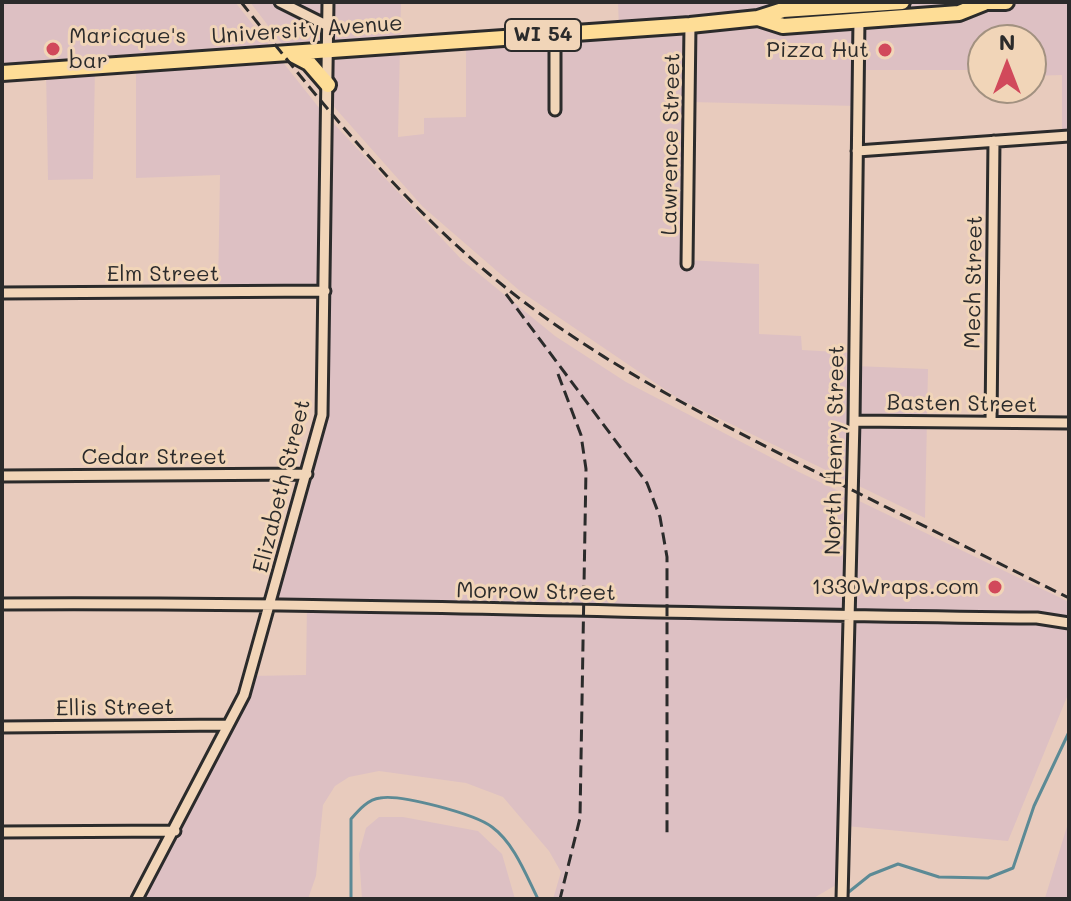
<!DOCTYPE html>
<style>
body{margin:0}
#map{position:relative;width:1071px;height:901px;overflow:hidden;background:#e8cbbd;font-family:Mali,sans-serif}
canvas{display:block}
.frame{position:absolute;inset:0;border:4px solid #2b2b2b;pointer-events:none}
.north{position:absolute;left:967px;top:24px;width:80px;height:80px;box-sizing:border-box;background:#f1d5b8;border:2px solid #a29180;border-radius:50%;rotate:0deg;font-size:22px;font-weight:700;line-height:32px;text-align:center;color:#2b2b2b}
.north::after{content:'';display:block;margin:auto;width:28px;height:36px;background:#d1495b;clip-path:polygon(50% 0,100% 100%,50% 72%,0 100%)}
</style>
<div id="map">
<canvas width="1071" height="901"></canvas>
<div class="frame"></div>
<div class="north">N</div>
</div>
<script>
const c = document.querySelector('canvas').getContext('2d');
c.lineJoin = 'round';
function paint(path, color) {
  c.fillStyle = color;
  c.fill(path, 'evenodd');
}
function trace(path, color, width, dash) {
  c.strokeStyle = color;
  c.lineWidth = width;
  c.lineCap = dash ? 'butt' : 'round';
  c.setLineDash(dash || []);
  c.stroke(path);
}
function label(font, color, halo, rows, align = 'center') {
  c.font = font + ' Mali,sans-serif';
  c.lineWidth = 6;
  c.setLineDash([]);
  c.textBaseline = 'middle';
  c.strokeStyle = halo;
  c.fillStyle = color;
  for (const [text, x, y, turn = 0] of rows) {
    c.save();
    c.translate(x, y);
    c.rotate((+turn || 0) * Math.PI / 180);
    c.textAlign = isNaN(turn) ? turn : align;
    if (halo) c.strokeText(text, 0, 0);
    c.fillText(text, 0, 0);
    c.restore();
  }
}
const built = new Path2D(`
 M2 2H235L320 109 462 260 555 336 626 382 799 472 1069 602V692L1008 841 846 826 843 881 812 899H553L561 872 549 851 503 797 466 783 379 771 349 777 335 786 323 805 316 876 308 899H137L250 676 306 675 307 604 270 603 322 415 325 292 218 291 220 175 136 178V64L95 67 93 179 48 180 46 70 2 73Z
 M250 2H401L398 137 424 134V118L466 117V40L619 29 618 2H1069V136H1062V75L1031 76V40H983V70H858L857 106 690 102 688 260 759 264V334L801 336 802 350 855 353V366L928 369 925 518 679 399 520 291 423 207 328 100V50L289 53Z
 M379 817H403L478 831 502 854 515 899H362L359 854 366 828Z
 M1069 820V899H1029L1045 898Z`);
const stream = new Path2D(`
 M845 895 870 875 898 864 939 877 988 878 1013 868 1034 806 1069 732
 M351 899V819C358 811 368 799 380 798 401 794 475 814 492 827 514 843 526 875 538 899`);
const street = new Path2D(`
 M280 2 328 26
 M555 34V110
 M857 151 1069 136
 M687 264 690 25
 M2 293 325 291
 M854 421 1069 423
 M991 422 994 141
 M2 476 307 474
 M2 604C347 602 692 615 1037 618L1069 623
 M2 727 228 725
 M2 832 175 831
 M137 899 244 695 322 415 328 2
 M842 899 854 421 859 19`);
const primary = new Path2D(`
 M978 2H1006
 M758 18 783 26 959 13 984 3
 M290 53 309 63 328 85
 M2 73 690 25 758 18 783 10 902 2`);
const rail = new Path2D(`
 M241 2C318 99 394 194 489 274 584 354 694 410 804 466 892 510 980 554 1069 598
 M506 294 647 483 660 517 667 557V837
 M558 374 581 435 586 469 580 818 560 899`);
const markers = [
 [53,49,8,"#d1495b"],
 [885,50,8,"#d1495b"],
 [995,587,8,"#d1495b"]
];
const shields = [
 [543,35,76]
];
const shieldNames = [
 ["WI 54",543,35]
];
const streetNames = [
 ["University Avenue",307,30,-4],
 ["Lawrence Street",671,144,-89],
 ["Elm Street",163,274],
 ["Mech Street",974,282,-89],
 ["Basten Street",962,404,1],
 ["North Henry Street",835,450,-89],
 ["Cedar Street",154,457],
 ["Elizabeth Street",282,486,-76],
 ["Morrow Street",536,592,1],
 ["Ellis Street",115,708,-1]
];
const poiNames = [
 ["Maricque's",69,36,"left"],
 ["bar",69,61,"left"],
 ["Pizza Hut",869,50],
 ["1330Wraps.com",979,587]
];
paint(built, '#ddc0c3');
trace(stream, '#5c8a95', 3);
trace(street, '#2b2b2b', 15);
trace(primary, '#2b2b2b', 20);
trace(street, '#f1d5b8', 9);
trace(primary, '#fedd96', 14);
trace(rail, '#2b2b2b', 3, [12, 6]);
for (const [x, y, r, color] of markers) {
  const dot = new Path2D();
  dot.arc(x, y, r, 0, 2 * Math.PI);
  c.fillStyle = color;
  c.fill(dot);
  trace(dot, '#f1d5b8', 3);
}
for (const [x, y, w] of shields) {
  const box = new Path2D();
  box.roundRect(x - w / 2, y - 16, w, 32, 6);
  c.fillStyle = '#f1d5b8';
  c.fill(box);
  trace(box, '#2b2b2b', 2);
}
label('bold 20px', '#2b2b2b', null, shieldNames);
label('22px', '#2b2b2b', '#f1d5b8', streetNames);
label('22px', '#2b2b2b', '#f1d5b8', poiNames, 'right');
</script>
